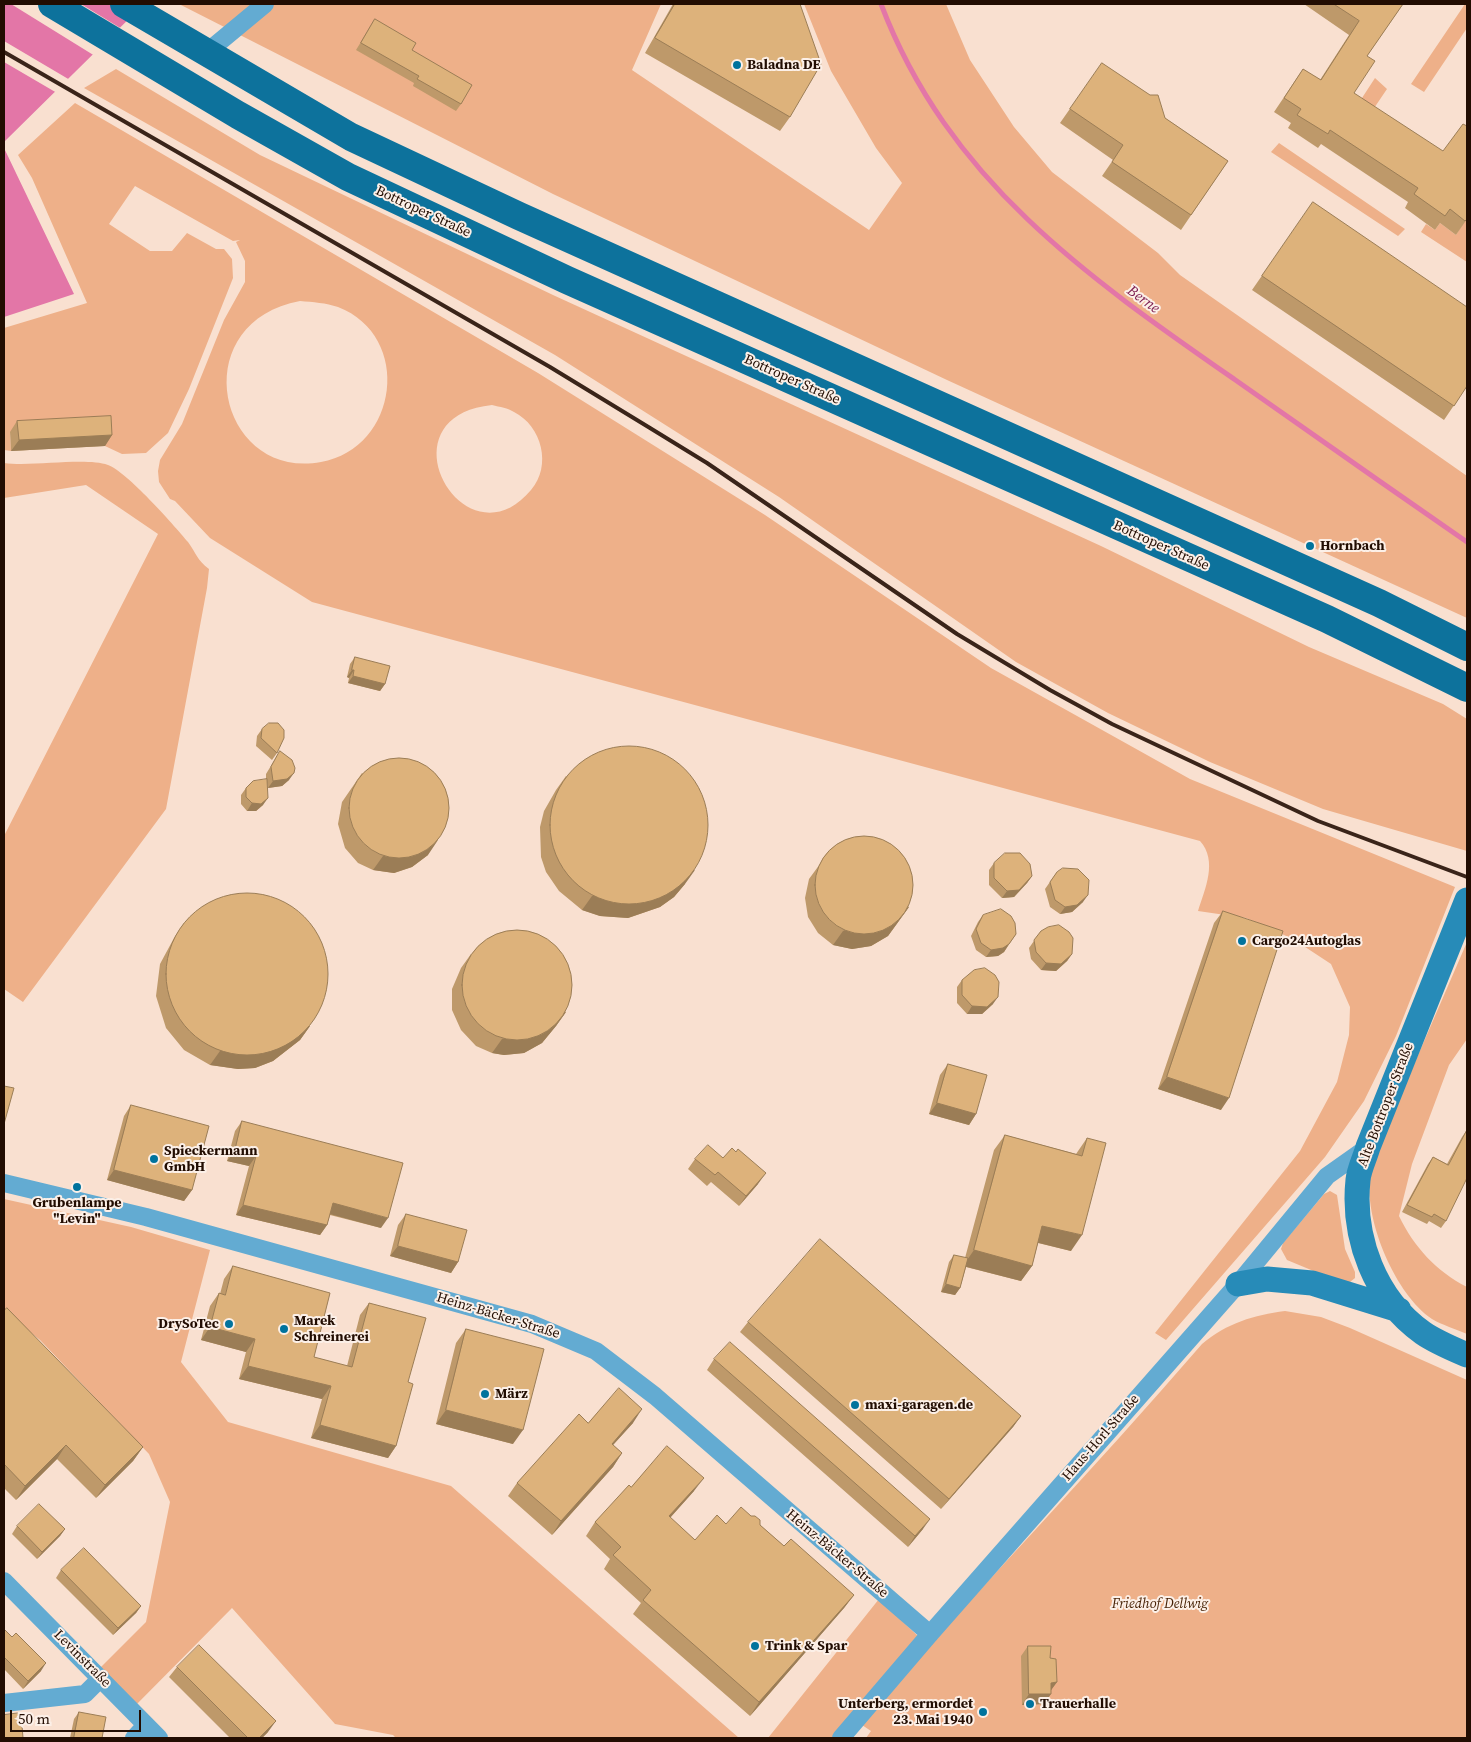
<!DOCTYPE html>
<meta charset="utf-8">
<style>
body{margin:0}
#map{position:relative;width:1471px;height:1742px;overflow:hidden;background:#f9e0d0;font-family:"Source Serif 4",serif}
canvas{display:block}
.frame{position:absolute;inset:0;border:5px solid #220d02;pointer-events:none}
.scale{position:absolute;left:10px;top:1710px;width:131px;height:22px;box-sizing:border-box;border:2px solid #220d02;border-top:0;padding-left:6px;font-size:15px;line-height:18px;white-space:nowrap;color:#220d02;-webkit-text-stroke:4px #fcf0e8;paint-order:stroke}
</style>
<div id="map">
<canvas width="1471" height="1742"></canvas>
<div class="frame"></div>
<div class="scale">50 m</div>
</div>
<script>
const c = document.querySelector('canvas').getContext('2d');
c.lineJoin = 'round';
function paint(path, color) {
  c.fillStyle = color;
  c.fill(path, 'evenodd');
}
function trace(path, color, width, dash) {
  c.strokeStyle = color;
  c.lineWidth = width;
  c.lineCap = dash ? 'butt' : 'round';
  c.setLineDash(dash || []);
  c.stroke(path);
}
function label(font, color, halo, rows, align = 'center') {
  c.font = font + ' "Source Serif 4",serif';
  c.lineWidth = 4;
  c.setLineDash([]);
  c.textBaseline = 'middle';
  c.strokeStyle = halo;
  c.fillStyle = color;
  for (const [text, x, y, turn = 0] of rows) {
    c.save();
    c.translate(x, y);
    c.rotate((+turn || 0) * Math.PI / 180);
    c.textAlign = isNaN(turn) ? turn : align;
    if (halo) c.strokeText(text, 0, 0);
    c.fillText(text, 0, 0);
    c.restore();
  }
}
const green = new Path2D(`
 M179 4H661L632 70 869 230 902 183 876 148 831 71 804 4H946L970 60 1014 127 1052 172 1158 253 1180 275 1467 476V618L947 380 553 194Z
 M1465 4H1467V28L1424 92 1411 84Z
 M116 69 260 155 553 295 1101 546 1309 647 1443 704 1467 719V851L1323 809 1210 762 1108 713 1016 662 779 497 555 355 84 88Z
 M1375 78 1387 89 1366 120 1347 121Z
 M75 103 538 373 765 515 991 668 1190 779 1455 887 1396 1036 1364 1101 1325 1157 1166 1340 1155 1333 1300 1151 1337 1082 1349 1035 1350 1007 1331 964 1293 939 1246 918 1198 911C1205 889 1218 861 1200 841L312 602 210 538 175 501 170 499 159 482 158 471 160 460 182 424 224 320 245 282V261L236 242 240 240 233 241 135 186 109 224 150 251H172L187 233 216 249H224L232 259 233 278 189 389 168 433 146 453 122 454 105 446 103 427 10 432 11 451 4 450V328L87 303 32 178 18 155ZM300 301C313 302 326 303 338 307 413 336 399 448 321 462 218 481 183 323 300 301ZM492 405C500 407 508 408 514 412 542 426 552 466 531 490 465 569 378 417 492 405Z
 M1279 143 1405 229 1398 236 1271 152Z
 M1467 217V262L1421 232 1426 224 1435 230 1440 223 1456 235Z
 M4 463C32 467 85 457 108 465 127 472 173 524 188 542 196 553 197 560 209 569L207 588 166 809 23 1002 4 989V836L158 534 86 485 4 498Z
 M1467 942V1039L1449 1065 1412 1164 1399 1216C1414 1247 1436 1271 1467 1287V1334C1456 1329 1442 1325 1432 1319 1396 1295 1365 1222 1370 1180 1371 1170 1375 1160 1377 1150Z
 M1330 1191 1337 1195 1345 1249 1355 1272V1278L1350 1282H1340L1287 1260 1281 1249 1283 1243 1324 1194Z
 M4 1199 131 1227 210 1250 181 1362 228 1422 451 1486 739 1738H396L393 1735 335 1724 232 1608 133 1708 96 1672 146 1622 170 1502 149 1454 40 1340 4 1311Z
 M1285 1311 1321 1317 1350 1328 1467 1380V1738H866L871 1731 859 1723C972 1596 1091 1473 1202 1344 1227 1323 1254 1315 1285 1311Z
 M879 1599 921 1639 837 1738H768Z`);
const water = new Path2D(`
 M4 4H144L4 142Z
 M4 148 74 294 4 317Z`);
const pier = new Path2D(`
 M11 4H81L122 29 95 56Z
 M4 41 70 80 57 93 4 62Z`);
const stream = new Path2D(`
 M881 4C948 180 1086 276 1234 379 1312 434 1389 488 1467 542`);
const street = new Path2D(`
 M206 53 265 4
 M4 1183 146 1217 532 1324 596 1351 655 1396 930 1634
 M4 1581 159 1738
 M4 1703 85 1694 101 1678
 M134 1738 146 1725
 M841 1738 930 1634 1238 1284 1327 1176 1368 1147`);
const secondary = new Path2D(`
 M1467 900 1368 1147C1365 1158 1359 1169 1358 1180 1352 1238 1375 1299 1423 1333 1436 1342 1453 1349 1467 1355
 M1238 1284 1267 1279 1312 1283 1399 1310`);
const primary = new Path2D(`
 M52 4 238 115 348 177 567 280 1327 619 1467 688
 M124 4 351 137 519 216 1379 603 1467 647`);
const rail = new Path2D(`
 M4 52 550 367 650 428 707 463 957 634 1050 690 1112 724 1318 821 1467 877`);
const wall = new Path2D(`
 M673 4H800L790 117 780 131 645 53Z
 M1304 4H1403L1367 56 1354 93 1466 182 1467 219 1456 235 1440 223 1435 230 1405 208 1408 202 1321 144 1318 148 1288 128 1291 123 1274 112 1303 69 1320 80 1349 35Z
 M375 19 412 50 461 104 456 111 413 86 414 83 356 50Z
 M1102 63 1165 118 1228 161 1181 230 1102 176 1113 160 1060 123Z
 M1313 202 1467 386 1444 420 1252 290Z
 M17 421 112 435 105 446 11 451 10 432Z
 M355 657 385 684 380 691 348 683 349 678 347 677 350 664Z
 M262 729 277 753 272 760 256 746 257 736Z
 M280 751 289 780 282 786 268 788 267 783 263 805 256 811H247L241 804V795L246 788 266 779V774Z
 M362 773 428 855 412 867 394 873 373 870 358 863 345 848 338 824 342 802Z
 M566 776 685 884 674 897 660 907 628 918 600 916 582 910 559 891 546 872 541 857 540 827 544 811 556 790Z
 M831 849 909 907 888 936 871 946 852 949 833 945 818 933 808 917 805 898 809 879Z
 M994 863 1032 876 1027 883 1014 897 1002 898 989 885V870Z
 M1057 872 1083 902 1072 912 1060 914 1050 907 1045 889Z
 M1223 911 1221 1110 1158 1089 1214 923Z
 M983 915 1016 934 1004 952 998 956 986 957 976 950 971 936 978 922Z
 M184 923 310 1026 300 1040 273 1061 255 1068 238 1069 210 1065 184 1050 166 1028 156 996 160 964 174 938Z
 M1041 931 1072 954 1067 961 1056 971 1041 970 1031 959 1029 948Z
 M471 954 566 1012 556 1026 542 1043 524 1053 504 1055 492 1053 476 1046 461 1030 452 1010V989L461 968Z
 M962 980 993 1004 982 1014H967L957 1003V987Z
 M948 1064 976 1114 969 1125 929 1114 940 1075Z
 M131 1105 192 1190 184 1201 107 1180 124 1116Z
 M242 1121 381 1228 330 1215 327 1225 320 1235 236 1215 249 1166 227 1161 235 1131Z
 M1467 1130 1446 1221 1441 1228 1429 1221 1427 1224 1402 1212 1428 1164 1433 1157 1447 1164 1462 1137Z
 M1005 1135 1076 1154 1087 1138 1071 1251 1038 1243 1032 1266 1021 1281 966 1267 960 1288 955 1295 941 1292 949 1262 954 1255 965 1258 994 1150Z
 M736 1152 758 1184 739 1206 711 1182 707 1186 688 1169 695 1159 723 1158Z
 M406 1214 458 1262 451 1273 390 1256 398 1225Z
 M233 1266 314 1357 347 1366 360 1315 369 1303 408 1382 396 1446 388 1458 311 1438 322 1399 239 1379 246 1352 201 1340 210 1306 219 1293 220 1294 224 1279Z
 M4 1311 143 1447 133 1461 96 1498 57 1459 16 1500 4 1488Z
 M748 1322 1021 1416 1013 1427 941 1509 740 1332Z
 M466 1329 513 1444 436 1424 456 1343Z
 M714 1359 923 1529 908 1547 707 1370Z
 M588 1423H633L613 1445 622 1453 613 1467 552 1535 508 1496 517 1483Z
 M631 1487 694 1491 670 1518 695 1540 726 1524 760 1525 784 1546 854 1595 844 1608 750 1716 633 1614 641 1603 604 1569 610 1559 586 1536 595 1522Z
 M17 1526 65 1529 60 1536 37 1559 12 1534Z
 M61 1570 141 1606 136 1613 113 1635 56 1578Z
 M4 1629 41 1671 23 1689 4 1669Z
 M1028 1646 1050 1658 1057 1682 1051 1690 1044 1704 1022 1705 1021 1656Z
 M177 1667 268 1732 262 1738H230L169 1677Z
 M79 1712 102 1738H70L74 1719Z`);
const shadedWall = new Path2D(`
 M112 435 105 446 11 451 19 440Z
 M352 670H354L349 678 347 677Z
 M353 676 385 684 380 691 348 683Z
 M294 773 289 780 282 786 268 788 273 781Z
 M268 798 263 805 256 811H247L252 803Z
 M438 840 428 855 412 867 394 873 373 870 383 856Z
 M695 870 685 884 674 897 660 907 628 918 600 916 582 910 592 896Z
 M1032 876 1027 883 1014 897 1002 898 1007 891Z
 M1088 895 1083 902 1072 912 1060 914 1065 907Z
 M909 907 888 936 871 946 852 949 833 945 843 931Z
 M1009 944 1004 952 998 956 986 957 991 950Z
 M1072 954 1067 961 1056 971 1041 970 1046 963Z
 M998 997 993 1004 982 1014H967L972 1006Z
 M566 1012 556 1026 542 1043 524 1053 504 1055 492 1053 502 1039Z
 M310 1026 300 1040 273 1061 255 1068 238 1069 210 1065 220 1051Z
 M1167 1077 1229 1098 1221 1110 1158 1089Z
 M937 1103 976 1114 969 1125 929 1114Z
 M235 1151 256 1156 249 1166 227 1161Z
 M114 1170 192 1190 184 1201 107 1180Z
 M766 1173 758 1184 739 1206 746 1196Z
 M333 1203 388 1218 381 1228 326 1213Z
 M243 1205 327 1225 320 1235 236 1215Z
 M1042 1226 1082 1235 1071 1251 1031 1241Z
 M398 1246 458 1262 451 1273 390 1256Z
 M974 1250 1032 1266 1021 1281 963 1266Z
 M946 1284 960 1288 955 1295 941 1292Z
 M210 1327 255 1339 246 1352 201 1340Z
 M248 1366 331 1386 322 1399 239 1379Z
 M642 1409 633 1423 602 1457 612 1444Z
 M446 1410 523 1430 513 1444 436 1424Z
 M1021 1416 1013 1427 941 1509 949 1499Z
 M320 1425 396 1446 388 1458 311 1438Z
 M66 1445 57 1459 16 1500 25 1486Z
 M143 1447 133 1461 96 1498 105 1485Z
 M622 1453 613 1467 552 1535 561 1521Z
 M704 1478 694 1491 659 1530 669 1516Z
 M930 1519 923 1529 908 1547 915 1536Z
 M65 1529 60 1536 37 1559 42 1552Z
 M854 1595 844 1608 750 1716 759 1702Z
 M141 1606 136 1613 113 1635 118 1628Z
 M46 1663 41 1671 23 1689 28 1681Z
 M1057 1682 1049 1693 1051 1683Z
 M1029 1694H1051L1044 1704 1022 1705Z
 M276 1721 268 1732 262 1738H259Z`);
const building = new Path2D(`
 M675 4H800L821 64 790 117 655 38Z
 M1334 4H1403L1367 56 1375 61 1354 93 1443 151 1463 124 1467 126V181L1466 182 1467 183V219L1465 221 1450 209 1445 216 1414 194 1418 188 1330 130 1328 134 1297 115 1301 109 1284 98 1303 69 1321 80 1359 21Z
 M375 19 416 43 412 50 472 85 461 104 417 79 419 76 361 43Z
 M1102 63 1150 95H1158L1165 118 1228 161 1191 215 1112 162 1123 145 1070 109Z
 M1313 202 1467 307V386L1454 406 1262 276Z
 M111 416 112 435 19 440 17 421Z
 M355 657 390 666 385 684 353 676 354 670H352Z
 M269 723H278L284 730V738L277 753 261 738 262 729Z
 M550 825a79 79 0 1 1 158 0a79 79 0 1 1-158 0Z
 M280 751 292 760 295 768 294 773 287 779 273 781 271 767Z
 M349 808a50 50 0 1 1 100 0a50 50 0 1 1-100 0Z
 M267 779 268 798 261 804 252 803 246 797V788L253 781Z
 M815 885a49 49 0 1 1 98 0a49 49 0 1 1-98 0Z
 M1005 853H1020L1030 864 1032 876 1019 890 1007 891 994 878V863Z
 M1063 868 1078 869 1089 880 1088 895 1077 905 1065 907 1055 900 1050 882 1057 872Z
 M166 974a81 81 0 1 1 162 0a81 81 0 1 1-162 0Z
 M1001 909 1011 916 1015 923 1016 934 1009 944 1003 948 991 950 981 943 976 929 983 915Z
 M1223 911 1283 931 1229 1098 1167 1077Z
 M1059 925 1069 932 1073 938 1072 954 1061 964 1046 963 1036 952 1034 940 1041 931 1048 927Z
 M462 985a55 55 0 1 1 110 0a55 55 0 1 1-110 0Z
 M985 968 995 975 999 982 998 997 987 1007 972 1006 962 995V980L974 970Z
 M948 1064 987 1075 976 1114 937 1103Z
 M4 1086 14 1088 4 1124Z
 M131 1105 209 1126 192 1190 114 1170Z
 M242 1121 403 1163 388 1218 333 1203 327 1225 243 1205 256 1156 235 1151Z
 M1467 1130V1178L1446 1221 1434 1214 1432 1217 1407 1205 1433 1157 1448 1165Z
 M1005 1135 1082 1156 1087 1138 1106 1143 1082 1235 1042 1226 1032 1266 974 1250Z
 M708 1145 723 1158 732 1148 736 1152 738 1149 766 1173 746 1196 718 1172 715 1175 695 1159Z
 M406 1214 467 1230 458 1262 398 1246Z
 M820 1239 1021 1416 949 1499 748 1322Z
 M954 1255 968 1258 960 1288 946 1284Z
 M233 1266 330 1293 314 1357 352 1367 369 1303 426 1318 408 1382 413 1384 396 1446 320 1425 331 1386 248 1366 255 1339 210 1327 219 1293 225 1295Z
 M7 1308 143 1447 105 1485 66 1445 25 1486 4 1464V1311Z
 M466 1329 544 1349 523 1430 446 1410Z
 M730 1342 930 1519 915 1536 714 1359Z
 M619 1388 642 1409 612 1444 622 1453 561 1521 517 1483 579 1414 588 1423Z
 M667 1446 704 1478 669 1516 695 1540 717 1515 726 1524 741 1507 751 1516H755L760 1520V1525L784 1546 791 1539 854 1595 759 1702 643 1600 651 1590 613 1555 621 1547 595 1522 629 1485 631 1487Z
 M39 1504 65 1529 42 1552 17 1526Z
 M84 1548 141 1606 118 1628 61 1570Z
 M4 1629 12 1637 16 1633 46 1663 28 1681 4 1657Z
 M199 1645 276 1721 259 1738H248L177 1667Z
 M1028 1646H1051L1050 1658 1056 1659 1057 1682 1051 1683V1694H1029Z
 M79 1712 106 1717 102 1738H74Z
 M21 1713 23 1738H4V1715Z`);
const markers = [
 [737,65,5,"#00739d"],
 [1310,546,5,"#00739d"],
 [1242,941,5,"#00739d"],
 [154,1159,5,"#00739d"],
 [77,1187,5,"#00739d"],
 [229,1324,5,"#00739d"],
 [284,1329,5,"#00739d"],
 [485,1394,5,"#00739d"],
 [855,1405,5,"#00739d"],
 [755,1646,5,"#00739d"],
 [1030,1704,5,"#00739d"],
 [983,1712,5,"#00739d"]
];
const poiNames = [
 ["Baladna DE",747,65],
 ["Hornbach",1320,546],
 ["Cargo24Autoglas",1252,941],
 ["Spieckermann",164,1151],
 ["GmbH",164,1167],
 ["Grubenlampe",77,1203,"center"],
 ["\"Levin\"",77,1219,"center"],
 ["Marek",294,1321],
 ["Schreinerei",294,1337],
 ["DrySoTec",219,1324,"right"],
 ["März",495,1394],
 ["maxi-garagen.de",865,1405],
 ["Trink & Spar",765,1646],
 ["Unterberg, ermordet",973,1704,"right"],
 ["23. Mai 1940",973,1720,"right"],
 ["Trauerhalle",1040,1704]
];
const streetNames = [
 ["Bottroper Straße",423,212,25],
 ["Bottroper Straße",792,380,24],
 ["Bottroper Straße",1161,546,24],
 ["Alte Bottroper Straße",1386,1105,-69],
 ["Heinz-Bäcker-Straße",498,1316,17],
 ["Haus-Horl-Straße",1101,1438,-49],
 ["Heinz-Bäcker-Straße",837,1554,40],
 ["Levinstraße",82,1659,45]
];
const parkNames = [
 ["Friedhof Dellwig",1160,1604]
];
const waterNames = [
 ["Berne",1143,300,36]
];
paint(green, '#eeb089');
paint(water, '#e376a7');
paint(pier, '#f9e0d0');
trace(stream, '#e376a7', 5);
trace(street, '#63abd2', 18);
trace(secondary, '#278bb8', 25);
trace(primary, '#0d729c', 28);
trace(rail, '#3a2419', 4);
paint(wall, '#be996a');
paint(shadedWall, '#9b7d56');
paint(building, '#ddb27b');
trace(building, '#9b7d56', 1);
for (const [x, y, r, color] of markers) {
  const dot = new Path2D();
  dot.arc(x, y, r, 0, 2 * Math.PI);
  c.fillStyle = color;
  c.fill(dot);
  trace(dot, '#fcf0e8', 2);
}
label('bold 14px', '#220d02', '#fcf0e8', poiNames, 'left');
label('14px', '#220d02', '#fcf0e8', streetNames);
label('italic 14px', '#451f02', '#fcf0e8', parkNames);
label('italic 15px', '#7c1b4f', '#fcf0e8', waterNames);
</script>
